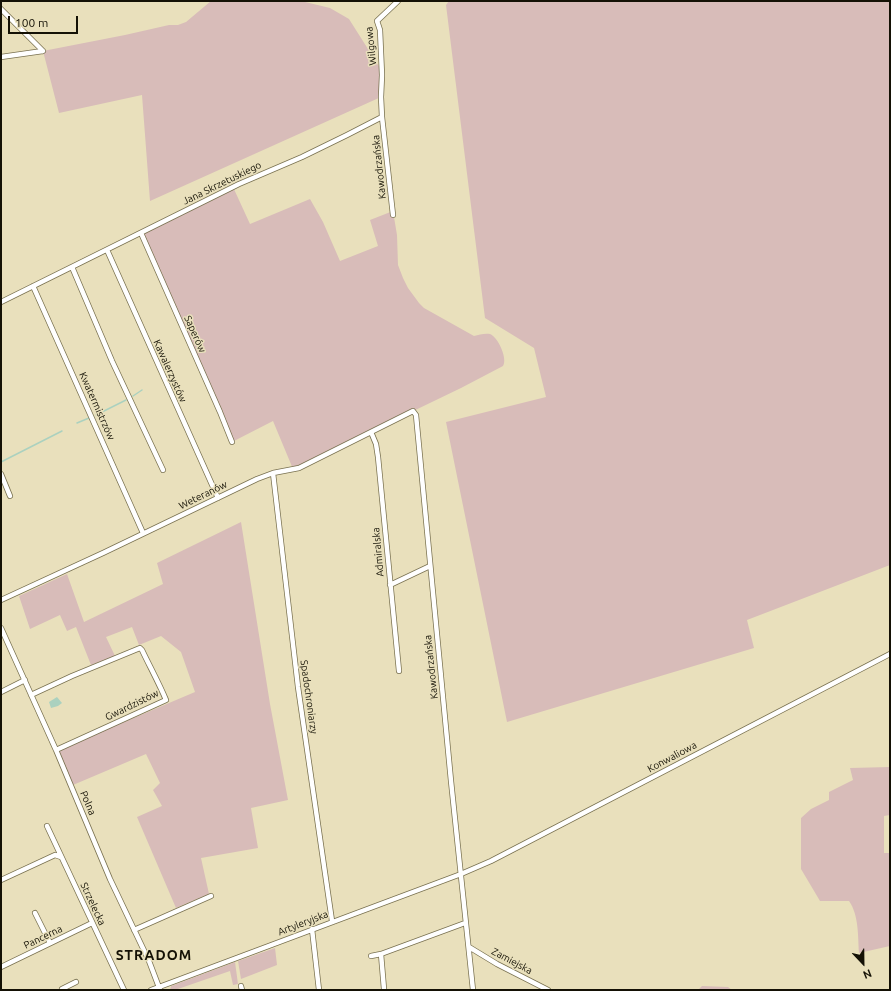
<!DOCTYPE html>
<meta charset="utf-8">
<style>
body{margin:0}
#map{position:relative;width:891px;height:991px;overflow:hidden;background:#e9e0bc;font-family:Ubuntu,sans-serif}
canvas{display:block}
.frame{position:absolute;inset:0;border:2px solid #141105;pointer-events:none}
.north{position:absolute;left:843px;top:943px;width:40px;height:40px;-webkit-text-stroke:3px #e9e0bc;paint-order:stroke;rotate:158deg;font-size:11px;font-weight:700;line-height:16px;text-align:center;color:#141105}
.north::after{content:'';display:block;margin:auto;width:14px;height:18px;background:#141105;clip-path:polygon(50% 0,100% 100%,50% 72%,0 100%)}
.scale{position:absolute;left:8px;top:16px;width:70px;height:18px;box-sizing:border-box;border:2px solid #141105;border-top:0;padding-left:5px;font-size:12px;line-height:14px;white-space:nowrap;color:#141105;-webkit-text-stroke:3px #e9e0bc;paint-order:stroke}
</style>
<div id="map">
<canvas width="891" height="991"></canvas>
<div class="frame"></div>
<div class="north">N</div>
<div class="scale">100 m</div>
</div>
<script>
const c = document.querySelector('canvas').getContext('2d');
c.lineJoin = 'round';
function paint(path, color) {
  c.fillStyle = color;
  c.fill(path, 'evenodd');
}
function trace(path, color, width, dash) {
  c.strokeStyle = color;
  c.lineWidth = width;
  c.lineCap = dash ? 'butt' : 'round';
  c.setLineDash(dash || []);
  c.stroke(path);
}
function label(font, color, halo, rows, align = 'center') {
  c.font = font + ' Ubuntu,sans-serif';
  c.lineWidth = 3;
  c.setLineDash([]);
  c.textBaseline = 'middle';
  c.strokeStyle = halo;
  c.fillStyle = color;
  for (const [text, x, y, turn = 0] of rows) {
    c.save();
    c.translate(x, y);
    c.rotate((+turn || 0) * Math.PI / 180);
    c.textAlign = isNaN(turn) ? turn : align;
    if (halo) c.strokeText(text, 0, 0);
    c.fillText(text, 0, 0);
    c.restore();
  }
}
const green = new Path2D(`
 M211 1H301L330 8 349 19 380 68 381 97 150 201 142 95 59 113 43 51 125 35 169 25H178L186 22Z
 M449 1H890V565L747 620 754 648 507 722 446 422 546 397 534 348 485 318 446 5Z
 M233 187 250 224 310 199 323 222 340 261 378 246 370 220 393 211 397 235 398 265 403 278 408 288 419 303 424 308 474 336C479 335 484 333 490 334 498 337 508 359 503 366L461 388 293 469 273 421 232 442 141 233Z
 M241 522 270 704 288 800 251 808 258 848 201 858 209 894 176 908 137 817 162 806 153 790 160 783 146 754 73 785 58 750 195 692 181 652 161 636 139 645 132 627 106 637 115 656 91 665 76 627 67 631 60 615 30 629 19 596 67 574 84 622 163 584 157 563Z
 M890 767V815L884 816V853H890V946L859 953C858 937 859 915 849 901H820L801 869V818L811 809 829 800V792L853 780 850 768Z
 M275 948 277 965 241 979 238 961Z
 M235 962 238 984 233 985 230 971 175 990H170L171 986Z
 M702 986 728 987 732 990H698Z`);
const water = new Path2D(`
 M57 697 62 703 58 706 51 708 49 702Z`);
const stream = new Path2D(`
 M133 396 142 390
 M96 415 126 400
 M77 423 89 418
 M1 462 62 431`);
const minor = new Path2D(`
 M1 9 43 51
 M1 57 43 51
 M393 215 382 117 381 97 382 75 380 30 377 21 398 1
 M141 233 220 412 232 442
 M107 250 218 498
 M72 267 112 361 163 470
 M33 286 143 533
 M1 302 239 184 302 157 347 135 382 117
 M371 432 376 444 378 457 399 671
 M273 473 298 687 332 921
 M1 474 10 496
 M390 585 430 566
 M1 600 103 553 257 479 273 473 299 468 413 411 416 415 451 781 473 990
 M1 628 56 750 110 879 149 961 160 990
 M1 692 25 680
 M31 695 72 676 140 648 142 650C150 667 159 683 166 700L56 750
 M47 826 124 990
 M1 880 55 855 61 857
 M35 913 50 943
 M312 929 319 990
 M134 930 211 896
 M469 947 497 964 548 990
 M371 956 381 954
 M1 967 92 923
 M241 986 242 990
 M62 989 76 982
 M384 989 381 954 465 923
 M151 990 461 874 491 861 890 654`);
const streetNames = [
 ["Wilgowa",371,46,-96],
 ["Kawodrzańska",379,167,-96],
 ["Jana Skrzetuskiego",222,183,-26],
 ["Saperów",195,334,66],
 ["Kawalerzystów",170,371,66],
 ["Kwatermistrzów",97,406,66],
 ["Weteranów",203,495,-26],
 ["Admiralska",378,552,-95],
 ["Kawodrzańska",431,667,-96],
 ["Spadochroniarzy",309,697,82],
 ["Gwardzistów",132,705,-26],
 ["Konwaliowa",672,757,-28],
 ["Polna",88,803,67],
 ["Strzelecka",93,904,65],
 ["Artyleryjska",303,923,-21],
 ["Pancerna",43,937,-26],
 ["Zamiejska",512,961,28]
];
const districtNames = [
 ["STRADOM",154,955]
];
paint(green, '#d8bcb9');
paint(water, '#abd1bf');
trace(stream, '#abd1bf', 1.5);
trace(minor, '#797150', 6);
trace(minor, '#fff', 4.5);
label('10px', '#141105', '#e9e0bc', streetNames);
c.letterSpacing = '1px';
label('bold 14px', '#141105', '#e9e0bc', districtNames);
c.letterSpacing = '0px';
</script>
